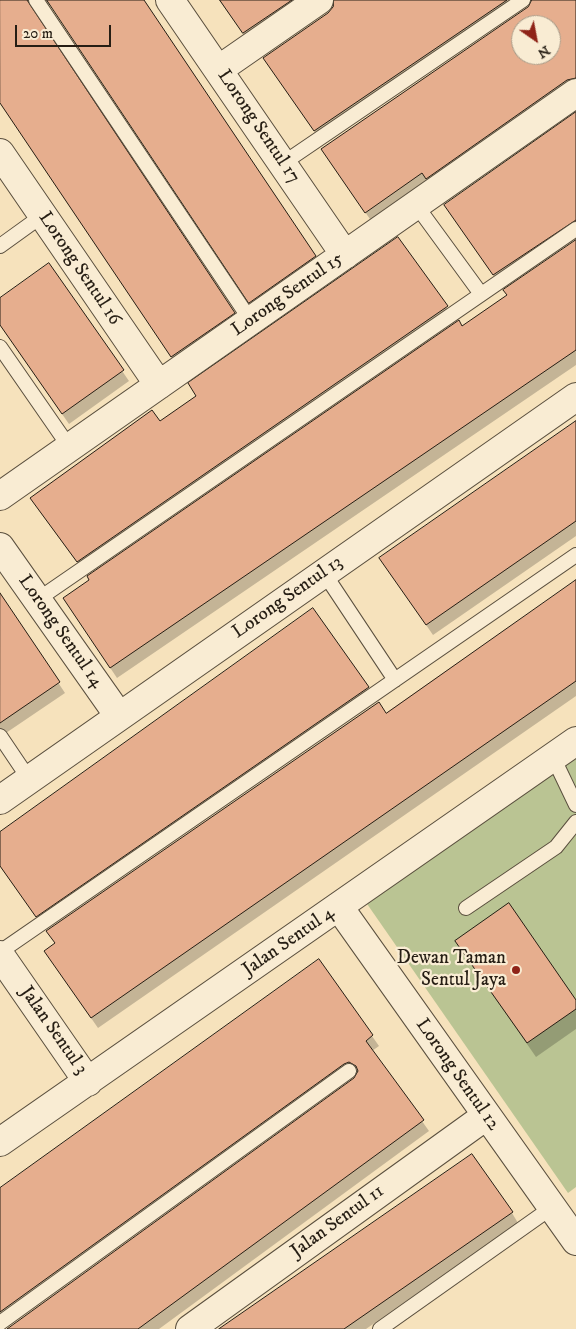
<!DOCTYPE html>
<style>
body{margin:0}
#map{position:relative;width:576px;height:1329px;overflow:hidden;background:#f6e2bc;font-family:"IM FELL DW Pica",serif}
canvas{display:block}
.north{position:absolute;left:511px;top:15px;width:50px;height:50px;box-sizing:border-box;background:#f9ecd3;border:1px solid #a59a87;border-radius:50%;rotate:147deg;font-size:14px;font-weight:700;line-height:20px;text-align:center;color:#261e14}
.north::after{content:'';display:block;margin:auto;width:18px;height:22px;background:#8f2418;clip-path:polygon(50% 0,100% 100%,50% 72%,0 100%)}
.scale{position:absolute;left:15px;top:25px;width:96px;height:22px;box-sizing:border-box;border:2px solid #261e14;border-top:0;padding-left:6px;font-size:15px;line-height:18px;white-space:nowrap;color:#261e14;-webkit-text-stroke:4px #f9ecd3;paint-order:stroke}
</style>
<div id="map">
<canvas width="576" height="1329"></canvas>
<div class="north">N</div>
<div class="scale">20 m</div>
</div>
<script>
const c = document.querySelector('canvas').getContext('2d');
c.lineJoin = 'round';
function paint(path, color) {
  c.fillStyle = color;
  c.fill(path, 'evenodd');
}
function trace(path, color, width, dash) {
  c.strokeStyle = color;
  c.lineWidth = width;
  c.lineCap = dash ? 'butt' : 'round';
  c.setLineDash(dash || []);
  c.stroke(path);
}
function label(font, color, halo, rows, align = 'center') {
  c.font = font + ' "IM FELL DW Pica",serif';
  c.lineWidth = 4.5;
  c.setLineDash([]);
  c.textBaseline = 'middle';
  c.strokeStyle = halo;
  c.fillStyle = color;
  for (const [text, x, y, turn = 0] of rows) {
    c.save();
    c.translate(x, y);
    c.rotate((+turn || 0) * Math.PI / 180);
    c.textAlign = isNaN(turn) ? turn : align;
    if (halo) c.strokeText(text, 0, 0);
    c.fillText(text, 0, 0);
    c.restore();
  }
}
const green = new Path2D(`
 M576 758V1187L568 1193 365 901Z`);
const shadow = new Path2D(`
 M0 0H143L321 267 256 312 51 6 43 2 37 4 33 12 240 324 178 367 0 102Z
 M219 0H313L250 43Z
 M336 0H576V90L372 222 329 160 529 8 532 3H524L321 141 271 68 329 13 334 8ZM521 25H551V55H521Z
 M576 114V233L500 285 452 215Z
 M398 238 453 317 84 572 38 509 197 396Z
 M576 240V365L117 678 71 609 508 296Z
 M49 265 129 381 69 424 0 325V299Z
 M576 422V536L433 635 380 558Z
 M576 582V696L98 1028 52 962 56 944 48 931 386 714Z
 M0 595 65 693 0 737Z
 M368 688 374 698 43 926 0 866V833Z
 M466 956 576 1002V1029L536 1057Z
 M319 961 372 1036 379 1046 372 1051 429 1131 159 1329H9L355 1079 357 1073 355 1072 0 1328V1190Z
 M512 1213 518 1223 366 1329H221Z`);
const building = new Path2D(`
 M0 0H27L235 313 171 357 0 103Z
 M47 0H144L316 256 249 303Z
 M220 0H292L243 33Z
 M334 0H507L314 131 263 58 328 13 333 7Z
 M532 0H576V78L567 80 426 179 422 173 365 213 321 149 528 7ZM521 25H551V55H521Z
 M576 112V220L493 275 444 205Z
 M398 237 448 306 77 562 30 498 152 410 160 421 196 396 188 383Z
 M576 240V350L110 668 63 598 89 580 87 576 459 320 462 326 507 295 503 290Z
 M49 263 124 370 62 414 0 325V298Z
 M576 421V521L426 625 379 558Z
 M576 580V681L91 1018 44 951 55 943 46 931 379 702 386 713Z
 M0 593 60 682 0 723Z
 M313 608 369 687 36 917 0 866V832Z
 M509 903 576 1000V1009L527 1043 455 941Z
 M319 959 373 1035 366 1041 424 1120 138 1329H7L354 1078 358 1071 356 1066 349 1062 344 1064 0 1312V1188Z
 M472 1154 513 1212 344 1329H219Z`);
const lane = new Path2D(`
 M36 0 251 321
 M282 164 523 0
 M416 205 481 294
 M0 246 43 215
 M0 347 70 448
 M324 573 395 680
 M37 600 576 229
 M0 736 29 779
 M553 757 576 805
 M466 908 556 847 576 822
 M0 952 576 555
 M0 1323 349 1071
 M380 1329 551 1208`);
const street = new Path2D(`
 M170 0 345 255
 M218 70 319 0
 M0 153 159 385
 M0 496 576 93
 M0 547 119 716
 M0 800 576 397
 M339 907 576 1241
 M0 955 88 1082
 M0 1142 576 741
 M190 1329 486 1116`);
const markers = [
 [516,970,5,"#8f2418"]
];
const streetNames = [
 ["Lorong Sentul 17",258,127,56],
 ["Lorong Sentul 16",79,269,56],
 ["Lorong Sentul 15",288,295,-35],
 ["Lorong Sentul 13",288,598,-35],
 ["Lorong Sentul 14",60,632,55],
 ["Jalan Sentul 4",289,942,-35],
 ["Jalan Sentul 3",53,1031,55],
 ["Lorong Sentul 12",457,1075,55],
 ["Jalan Sentul 11",338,1222,-36]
];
const poiNames = [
 ["Dewan Taman",506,959],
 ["Sentul Jaya",506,981]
];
paint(green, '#bac493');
paint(shadow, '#0003');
paint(building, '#e6ae8e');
trace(building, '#261e14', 1);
trace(lane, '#5a4f3e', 16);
trace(street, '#5a4f3e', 30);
trace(lane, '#f9ecd3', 14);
trace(street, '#f9ecd3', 28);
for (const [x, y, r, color] of markers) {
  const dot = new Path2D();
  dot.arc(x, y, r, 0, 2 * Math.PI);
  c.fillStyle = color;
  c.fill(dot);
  trace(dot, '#f9ecd3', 2);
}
label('19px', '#261e14', '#f9ecd3', streetNames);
label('19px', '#261e14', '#f9ecd3', poiNames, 'right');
</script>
